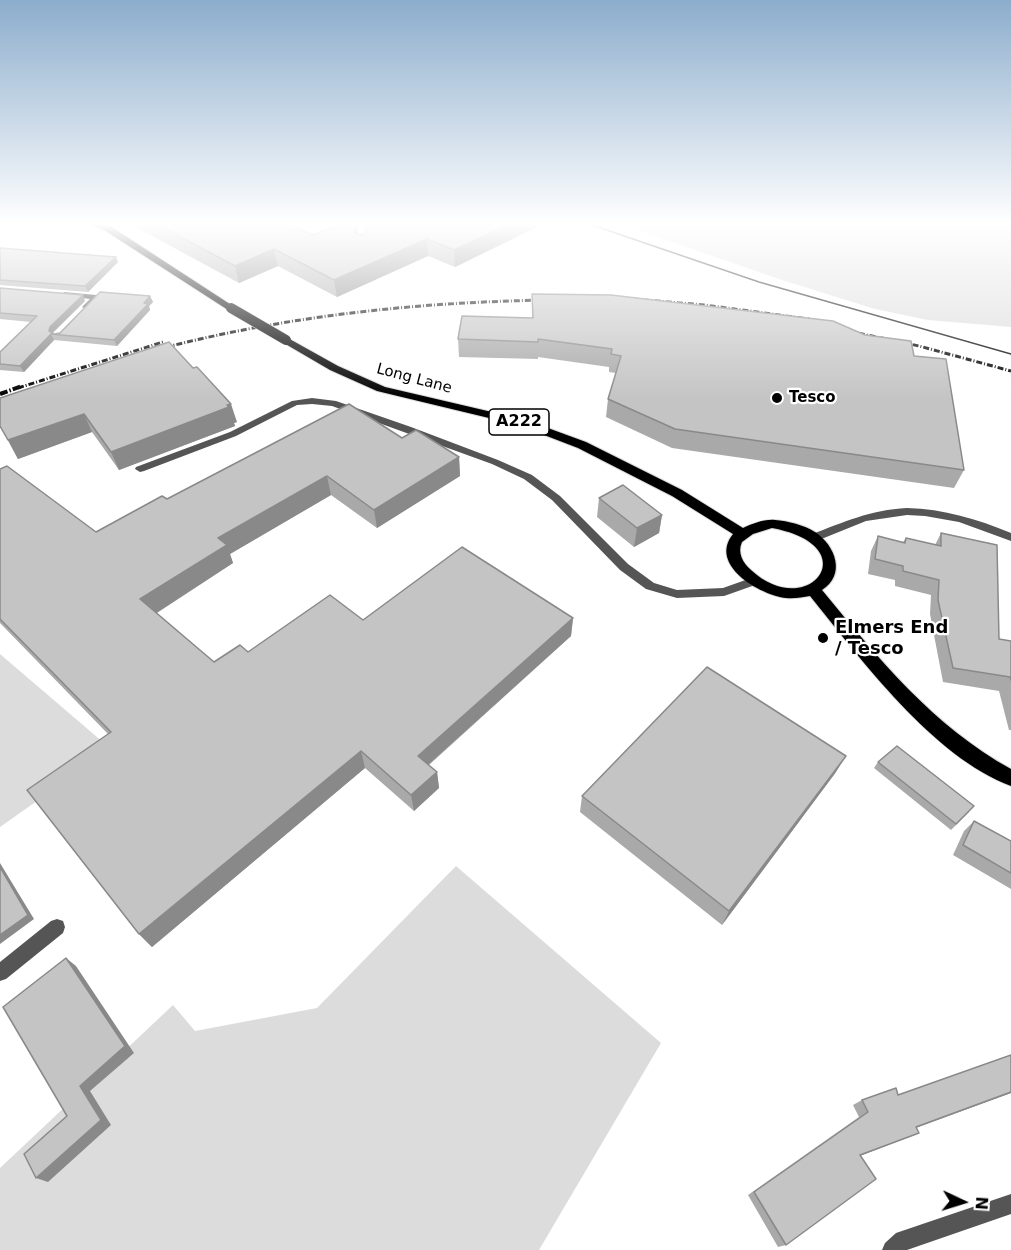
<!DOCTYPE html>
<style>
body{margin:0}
#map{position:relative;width:1011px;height:1250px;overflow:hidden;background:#fff;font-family:"DejaVu Sans",sans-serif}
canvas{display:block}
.north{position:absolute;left:933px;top:1172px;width:60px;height:60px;-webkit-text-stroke:4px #fff;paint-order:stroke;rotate:94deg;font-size:16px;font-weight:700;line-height:24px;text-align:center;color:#000}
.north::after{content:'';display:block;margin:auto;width:21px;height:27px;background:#000;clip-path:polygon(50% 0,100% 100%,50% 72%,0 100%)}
</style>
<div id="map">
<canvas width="1011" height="1250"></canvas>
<div class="north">N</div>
</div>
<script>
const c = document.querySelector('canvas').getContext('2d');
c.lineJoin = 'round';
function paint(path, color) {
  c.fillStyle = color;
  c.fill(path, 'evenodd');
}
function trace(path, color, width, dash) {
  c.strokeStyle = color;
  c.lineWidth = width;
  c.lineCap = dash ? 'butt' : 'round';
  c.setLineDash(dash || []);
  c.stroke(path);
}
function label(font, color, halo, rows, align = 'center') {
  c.font = font + ' "DejaVu Sans",sans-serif';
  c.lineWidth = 4.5;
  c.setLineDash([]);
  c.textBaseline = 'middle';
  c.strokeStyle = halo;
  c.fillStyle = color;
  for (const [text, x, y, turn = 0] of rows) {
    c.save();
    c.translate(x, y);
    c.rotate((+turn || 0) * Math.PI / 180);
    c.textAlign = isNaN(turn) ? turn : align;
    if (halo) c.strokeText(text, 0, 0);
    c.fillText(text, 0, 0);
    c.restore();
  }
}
const green = new Path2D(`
 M621 224H1011V327L928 320 875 309 779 279Z
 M0 654 111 749 0 827Z
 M456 866 661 1043 539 1250H0V1168L173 1005 195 1031 317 1008Z`);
const minor = new Path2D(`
 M64 292 96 295 100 297 86 309 82 307 90 299 67 296 63 294Z
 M312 398 336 401 411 427 498 460 532 475 560 496 628 564 654 583 677 590 723 588 754 577 760 581 758 584 724 596 677 598 646 589 620 570 552 500 524 479 492 464 332 406 312 404 297 405 236 436 144 471 140 472 135 469 136 467 230 432 292 401Z
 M907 508C944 509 977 519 1011 533V541L959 522 925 516 907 515 866 521 814 542 809 538 810 535C844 522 870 510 907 508Z
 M57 919 63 921 65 927 63 933 6 979 0 981V962L51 921Z
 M1011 1194V1214L907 1250H882L885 1243 896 1233Z`);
const primary = new Path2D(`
 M90 224 110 226 236 308 228 310 104 230Z
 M286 337 338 366 385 387 526 420 586 442 682 490 743 528C752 524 764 519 775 520 788 521 804 525 815 532 836 546 846 575 822 590 878 658 933 726 1011 769V786C933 757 861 659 810 596 802 597 795 599 786 598 760 595 708 565 733 534L672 496 578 448 518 425 377 391 330 370 282 342V338ZM772 528C869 546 808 623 751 570 743 563 737 553 742 542L753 534Z`);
const tram = new Path2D(`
 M589 224 759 282 1011 354`);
const railFar1 = new Path2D(`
 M633 299 705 305 809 319
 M848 331 919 346 1011 371
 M155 350C285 316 416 302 550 300
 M18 388 163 342`);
const rail = new Path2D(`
 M0 394 22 386`);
const primaryBridge = new Path2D(`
 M231 308 286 340`);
const wall = new Path2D(`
 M130 224H288L313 235H363L365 233 363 224H543L455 267 428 256 337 297 278 266 239 283Z
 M0 248 118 262 88 292 0 285Z
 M0 288 85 301 53 333 54 334 60 333 150 296 153 302 149 306 150 310 117 346 54 340 24 372 0 370V352L31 322 0 319Z
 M532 294 914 356 964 470 954 488 672 448 606 417 608 399 616 373 609 372V367L538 357V359L459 357 458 339 532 318Z
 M0 398 237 422 234 423 235 426 119 470 92 432 18 459 0 426Z
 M402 438 459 457 460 476 377 528 331 495 230 554 233 563 157 613 214 662 248 652 363 620 573 618 571 636 429 765 437 772 439 788 414 811 365 768 152 947 139 934 108 734 0 623V469L96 532 167 499Z
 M599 498 662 515 659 533 634 547 597 517Z
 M941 533 999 639 1011 641V730H1009L999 691 943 682 930 614 931 595 895 586V580L868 574 871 551 878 536 903 542 906 538 935 545Z
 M878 762 969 812 951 830 874 768Z
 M836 772 722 925 580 812 582 796Z
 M974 821 1011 841V889L953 855 964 831Z
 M1011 1055V1093L916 1128 909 1137 860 1156 786 1245 778 1247 748 1195 859 1117 853 1105 862 1100 898 1095Z`);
const shadedWall = new Path2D(`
 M510 224H543L455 267 454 250Z
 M357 225 359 242 356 246 354 229Z
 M427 239 428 256 337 297 334 280Z
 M274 249 278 266 239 283 235 266Z
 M116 257 118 262 88 292 85 286Z
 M83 295 85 301 51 334 54 340 24 372 20 366 49 331 50 327Z
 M150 296 153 302 149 306 150 310 117 346 114 340Z
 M231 404 237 422 234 423 235 426 119 470 111 452Z
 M84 414 92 432 18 459 8 440Z
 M459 457 460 476 377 528 374 510Z
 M327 476 331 495 230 554 233 563 150 617 140 599 218 538Z
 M662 515 659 533 634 547 637 528Z
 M573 618 571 636 420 772 418 756Z
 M361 751 365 768 152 947 139 934Z
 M846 756 836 772 722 925 729 911Z
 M437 772 439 788 414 811 411 795Z
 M0 863 34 919 0 944Z
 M66 958 76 966 134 1053 90 1091 111 1125 48 1182 36 1178 101 1120 80 1086Z
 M1011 1092V1093L906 1131 916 1127Z
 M919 1133 909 1137 851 1159 860 1155Z`);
const building = new Path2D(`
 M156 224H288L313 235 341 224H355L357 225 354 229 355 233 363 235 370 226 369 224H510L454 250 427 239 334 280 274 249 235 266Z
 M0 248 116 257 85 286 0 280Z
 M0 288 83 295 50 327 49 331 54 334 60 333 100 292 150 296 144 303 148 304 114 340 51 334 20 366 0 364V352L37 316 0 313Z
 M532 294 611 295 833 321 865 335 911 341 914 356 946 359 964 470 675 429 608 399 621 356 611 354 612 349 538 339V342L458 339 462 316 533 318Z
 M169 342 193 368 197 367 231 404 227 405 229 407 111 452 84 414 8 440 0 426V398Z
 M349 404 402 438 416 430 459 457 374 510 327 476 218 538 227 545 140 599 214 662 240 645 248 652 330 595 363 620 462 547 573 618 418 756 437 772 411 795 361 751 139 934 27 790 111 732 0 619V469L7 466 96 532 162 496 167 499Z
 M623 485 662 515 637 528 599 498Z
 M941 533 997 545 999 639 1011 641V680L1010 677 953 668 938 600 939 580 903 571V566L875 559 878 536 905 543 906 538 941 546Z
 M707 667 846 756 729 911 582 796Z
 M897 746 974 806 956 824 878 762Z
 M974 821 1011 841V873L963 845Z
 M0 867 28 915 0 935Z
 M66 958 125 1046 80 1086 101 1120 36 1178 24 1154 67 1116 3 1007Z
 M1011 1055V1092L916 1127 919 1133 860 1155 876 1179 786 1245 754 1192 868 1112 862 1100 896 1088 898 1095Z`);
const markers = [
 [777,398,6,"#000"],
 [823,638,6,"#000"]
];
const farStreetnames = [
 ["Long Lane",414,379,15]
];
const farPoinames = [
 ["Tesco",789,398]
];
const shields = [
 [519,422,60]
];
const shieldNames = [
 ["A222",519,422]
];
const poiNames = [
 ["Elmers End",835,628],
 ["/ Tesco",835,649]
];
paint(green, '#dcdcdc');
trace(primary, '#dbdbdb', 2);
paint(minor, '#555');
paint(primary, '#000');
trace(tram, '#000', 1.5);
trace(railFar1, '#000', 3, [6, 2, 1, 2]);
trace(rail, '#000', 4, [8, 2, 1.5, 2]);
trace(primaryBridge, '#dbdbdb', 11, []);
trace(primaryBridge, '#000', 10);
paint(wall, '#a9a9a9');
paint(shadedWall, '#898989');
paint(building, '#c4c4c4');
trace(building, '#898989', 1.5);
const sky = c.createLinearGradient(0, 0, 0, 399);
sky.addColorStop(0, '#8cadcc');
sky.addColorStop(0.56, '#fff');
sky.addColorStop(1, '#ffffff00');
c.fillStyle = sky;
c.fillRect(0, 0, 1011, 399);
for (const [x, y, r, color] of markers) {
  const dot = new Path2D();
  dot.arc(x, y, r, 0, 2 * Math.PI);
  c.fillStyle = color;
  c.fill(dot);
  trace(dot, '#fff', 2);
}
label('15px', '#000', '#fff', farStreetnames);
label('bold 15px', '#000', '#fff', farPoinames, 'left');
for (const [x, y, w] of shields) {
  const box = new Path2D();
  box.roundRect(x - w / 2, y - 13, w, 26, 4.5);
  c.fillStyle = '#fff';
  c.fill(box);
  trace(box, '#000', 1.5);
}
label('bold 16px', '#000', null, shieldNames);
label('bold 18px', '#000', '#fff', poiNames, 'left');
</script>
